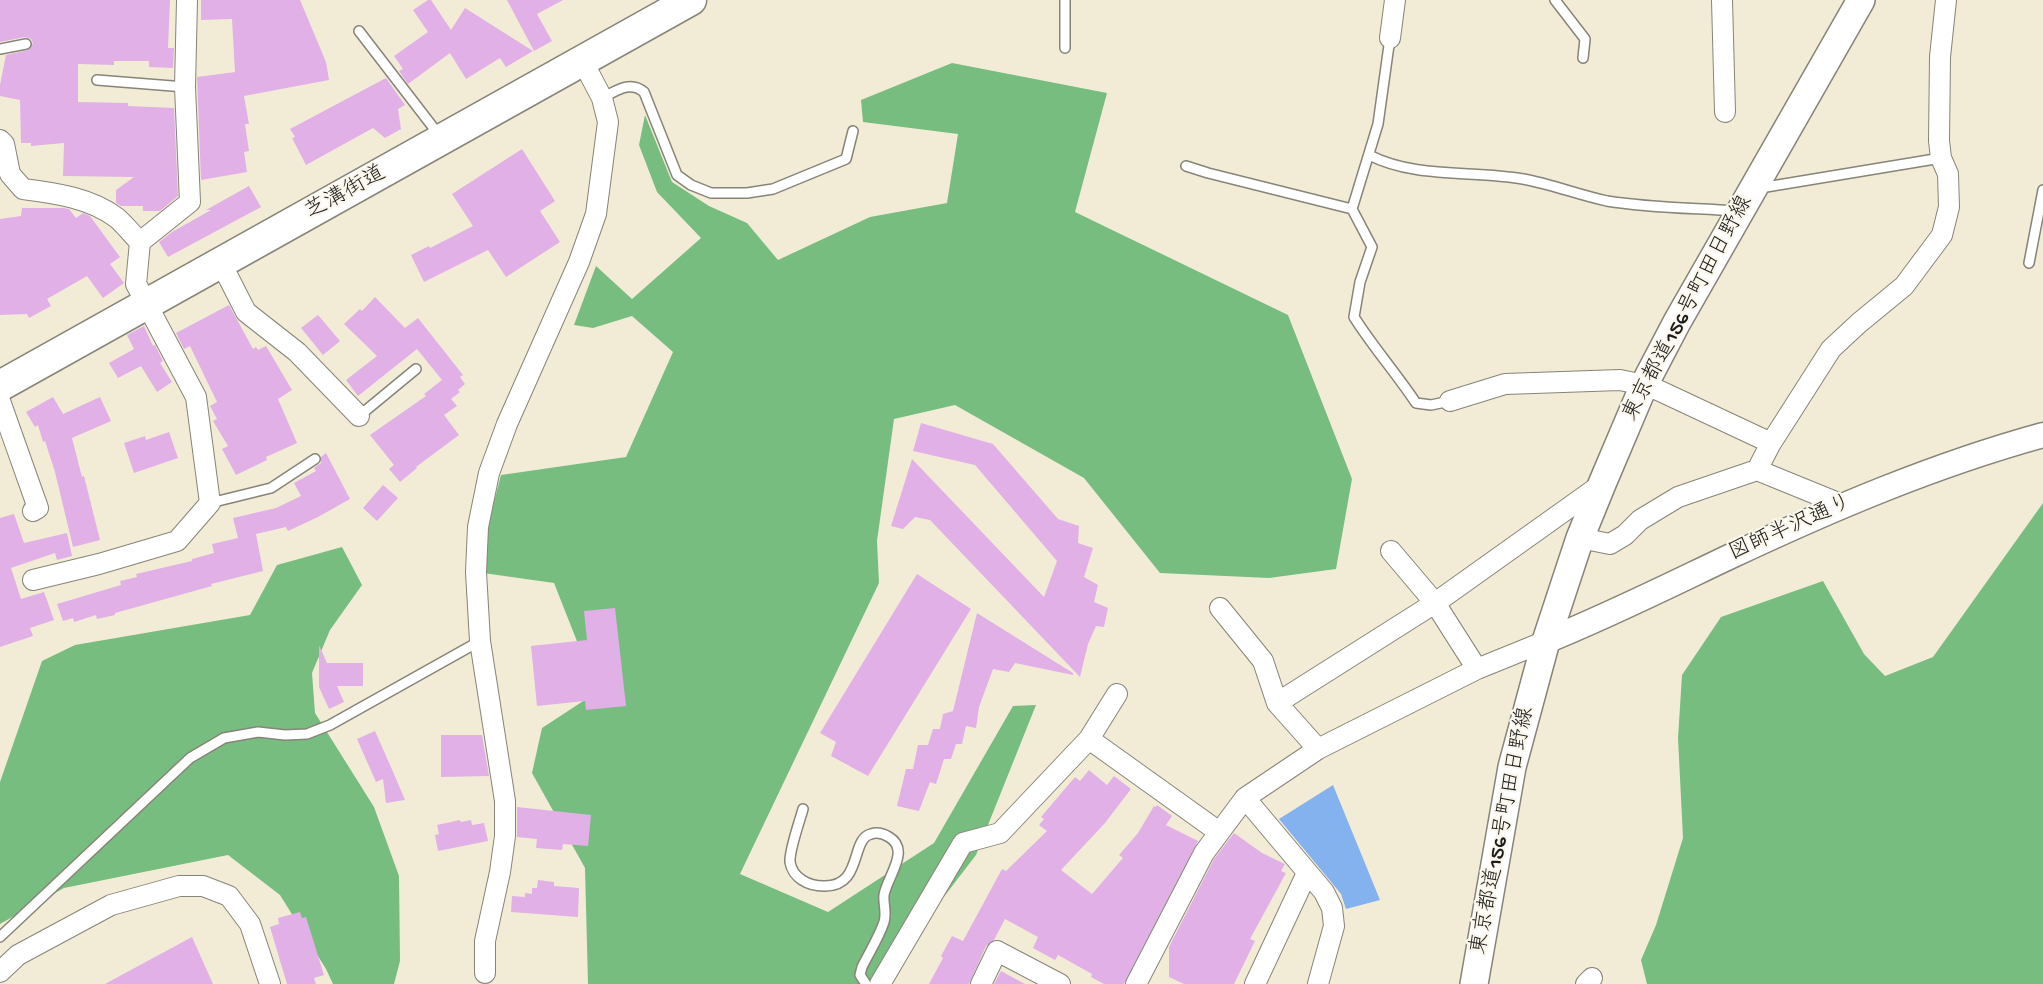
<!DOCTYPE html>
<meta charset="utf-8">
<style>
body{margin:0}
canvas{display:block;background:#f2ecd6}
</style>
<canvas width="2043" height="984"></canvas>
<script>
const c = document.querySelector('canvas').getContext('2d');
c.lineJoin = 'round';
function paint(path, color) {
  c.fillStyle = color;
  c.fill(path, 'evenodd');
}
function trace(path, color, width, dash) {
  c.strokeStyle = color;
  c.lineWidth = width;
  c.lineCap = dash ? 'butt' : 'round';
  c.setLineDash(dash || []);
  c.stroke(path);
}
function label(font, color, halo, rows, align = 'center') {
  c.font = font + ' "Gochi Hand","Klee One",sans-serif';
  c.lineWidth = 4.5;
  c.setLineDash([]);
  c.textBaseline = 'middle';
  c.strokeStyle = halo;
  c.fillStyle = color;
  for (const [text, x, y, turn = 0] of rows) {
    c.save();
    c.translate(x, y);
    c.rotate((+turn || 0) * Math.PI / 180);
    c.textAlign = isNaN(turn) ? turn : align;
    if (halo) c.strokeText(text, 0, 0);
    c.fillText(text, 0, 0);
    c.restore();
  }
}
const forest = new Path2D(`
 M952 63 1107 93 1075 212 1288 315 1352 479 1336 569 1269 578 1160 573 1084 478 955 405 894 419 877 541 879 583 740 874 828 912 934 843 1013 706 1036 705 976 855 877 984H588L585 868 532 773 542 728 597 692 554 583 476 572 501 475 626 457 673 352 632 316 593 328 574 325 596 266 632 299 701 238 657 192 639 145 645 115 672 182 709 206 747 223 778 260 870 217 947 203 958 134 863 122 861 100Z
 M2043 503V984H1647L1641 960 1656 925 1683 838 1678 738 1682 675 1721 617 1823 581 1864 654 1885 676 1933 657Z
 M342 547 362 585 330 630 312 673 315 713 374 807 399 876 400 961 394 984H333L326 969 280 895 228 855 64 888 0 924V782L42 661 75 645 250 615 277 565Z`);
const water = new Path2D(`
 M1333 785 1380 900 1346 909 1341 894 1279 819Z`);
const building = new Path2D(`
 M0 0H170L168 48H174L173 68 149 67V61H114V65L78 64V102L128 103V106L174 108 178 196 160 211H143V206H121L116 203V190L134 177 63 176 64 143 31 146V143H21L20 100 0 96V85L6 55 28 50 33 43 31 39 25 37 0 42Z
 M201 0H300L326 62 329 80 244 96 249 124H245L249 151 244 152 247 172 201 180 197 77 235 72 232 19 201 20Z
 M428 0H431L451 30 465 8 533 51 506 67 500 58 466 79 450 53 408 84 399 71 403 69 394 56 428 32 413 10Z
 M507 0H563L537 14 552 41 534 51Z
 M386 78 405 105 398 109 401 129 385 138 373 128 306 165 292 138 295 137 290 129Z
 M522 149 555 201 540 211 560 242 506 277 488 250 424 282 411 255 429 246 430 248 473 226 452 194Z
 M249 186 261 207 168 257 159 242 172 232 211 210H206Z
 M22 208H64L69 209 76 218 83 213 90 216 120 257 110 264 124 283 103 298 87 276 47 299 51 306 29 318 27 314 0 315V219L21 216Z
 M375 297 405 328 418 318 463 375 460 377 465 384 458 390 460 392 451 399 457 406 444 415 459 435 416 467 417 468 400 482 389 469 394 465 370 435 426 396 424 394 442 380 417 349 358 396 346 380 377 356 344 324 360 309 362 311Z
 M229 305 253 349 256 347 258 350 266 346 292 390 278 399 297 443 266 457 267 460 236 475 222 449 228 446 213 421 217 419 210 406 217 402 190 346 184 349 176 333Z
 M318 315 340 341 323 355 301 328Z
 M144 326 153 346 155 345 163 361 160 363 172 382 157 392 141 366 118 378 109 363 134 349 127 335Z
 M53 397 63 414 100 397 111 421 72 438 82 477 84 476 100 540 73 547 55 472 45 441 43 442 38 425 35 427 26 412Z
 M921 423 993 444 1058 519 1079 526 1078 543 1093 548 1084 577 1098 585 1094 602 1108 608 1104 627 1096 626 1088 644 1080 677 930 520 915 517 903 529 891 526 912 459 1044 597 1057 561 975 465 913 451Z
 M169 432 178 458 134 473 124 443 145 436 146 440Z
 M326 453 350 499 318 517 288 531 286 527 256 534 263 571 211 584 212 586 115 613V615L97 619 96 615 74 622 73 618 63 621 57 604 121 585 120 581 137 577 136 574 192 561V559L214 553 212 544 238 538 233 518 276 508 301 496 294 483 316 471 314 468 321 463V457Z
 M383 485 398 498 377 521 363 508Z
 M14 514 24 543 67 533 72 556 57 560 55 553 11 568 21 599 44 592 54 620 30 628 33 636 0 647V518Z
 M917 574 971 609 868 776 831 756 836 742 820 733Z
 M615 608 626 706 586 710 585 701 537 706 531 646 587 640 584 611Z
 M977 613 1073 673V675L1015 663 1009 672 993 669 979 707 976 728 966 726 962 744H956L951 759H944L936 784 930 782 919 811 897 806 906 769H913L918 745H928L933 729H940L943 714 953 711Z
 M319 645 327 663H363V686H337L344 702 329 709 319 687Z
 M375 731 394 774 405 800 386 803 383 779 376 782 357 739Z
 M441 735H482L489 776 441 777Z
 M1089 770 1107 785 1114 776 1131 789 1105 823 1061 870 1092 894 1123 858 1119 855 1138 833 1154 806 1156 807 1157 805 1172 816 1166 825 1198 841 1124 984H1104L1091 977 1092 974 1058 955 1055 960 1033 948 1038 937 1005 919 994 940 986 946 969 984H929L943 958 941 956 952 936 963 941 1002 869 1006 871 1047 831 1039 825 1044 819 1041 817 1075 777 1080 781Z
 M517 807 591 815 588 846 563 844 562 850 536 848 537 839 517 837Z
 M460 820 461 822 471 820 472 825 484 823 488 841 438 851 435 835 439 834 437 825Z
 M1234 833 1262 853 1285 864 1281 871 1286 873 1250 939 1255 941 1234 984H1184L1169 977V947L1214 859Z
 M538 880 554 882V886L579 888 578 917 511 912 512 896 525 897V893L532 894V888H537Z
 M300 912 302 918 306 917 324 975 314 978 316 984H287L270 927 279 924 278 918Z
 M192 937 213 984H105Z
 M1001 971 1025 984H994Z`);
const service = new Path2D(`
 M1555 0 1585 39 1583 58
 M359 31 439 135
 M1390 38 1378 124 1352 209 1372 247 1360 282 1354 317C1373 347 1396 373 1416 403L1431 405 1450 401
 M1065 48V0
 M0 49 26 44
 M97 80 185 87
 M602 98C616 91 630 80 644 92L677 175 691 185 711 193H747L773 189 846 159 853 131
 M1369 155C1416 179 1473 170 1523 179 1551 184 1579 195 1607 201 1650 208 1693 208 1736 211
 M1186 166 1208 173 1352 209
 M1760 188 1941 158
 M2029 263 2043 190
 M359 416 416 369
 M210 503 271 488 315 459
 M803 809C800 820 789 851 790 862 791 869 796 876 802 880 808 884 817 886 824 886 863 887 850 839 871 834 877 832 884 834 889 837 911 850 887 877 884 895 883 903 887 913 884 922 879 937 869 953 862 967L860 975 866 984
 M0 937 190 758 224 738 258 732 285 735 307 734 330 725 480 641`);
const minor = new Path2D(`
 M1722 0 1725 112
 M1390 38 1395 0
 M0 140 4 144 10 174 23 189C55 193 91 198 117 218 125 225 132 234 140 242L136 284 196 397 210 503 177 541 99 564 33 580
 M140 242 190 202 185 87 187 0
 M221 263 246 312 297 352 359 416
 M0 401 38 508 33 511
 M1450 401 1505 384 1620 380 1644 385 1660 391 1771 443
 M1757 470 1843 505
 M1580 538 1610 544 1625 535 1640 520 1678 497 1757 470 1771 443 1831 349 1859 323 1904 286 1942 235 1949 207 1948 174 1941 158 1939 141 1940 57 1946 0
 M1391 551 1435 603 1477 669
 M1220 608 1263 661 1277 703 1318 749
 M1277 703 1435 603 1602 484
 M1089 739 1219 832
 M1245 798 1324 892 1332 908 1334 926 1318 984
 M0 972 18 955 111 905 179 886H203L229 896 250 924 270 984
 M485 973V941L500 872 505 836V801L480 641 476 572 478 527 489 473 507 424 579 262 596 214 608 122 602 98 582 60
 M880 984 963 843 1000 833 1089 739 1117 694
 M981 984 997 951 1060 984
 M1136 984 1204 853 1245 798 1318 749 1477 669 1546 641
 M1255 984 1307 873
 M1586 984 1592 978`);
const tertiary = new Path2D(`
 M1546 641C1608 616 1668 586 1729 557 1831 509 1934 465 2043 435`);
const secondary = new Path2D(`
 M1474 984 1512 767 1546 641 1580 538 1602 484 1644 385 1677 322 1861 0`);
const primary = new Path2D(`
 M0 386 691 0`);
const streetNames = [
 ["芝溝街道",346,194,-29],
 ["東京都道156号町田日野線",1689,309,-62],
 ["図師半沢通り",1791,529,-24],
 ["東京都道156号町田日野線",1504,831,-79]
];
paint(forest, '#78bd80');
paint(water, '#83b2ee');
paint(building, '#e1b0e7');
trace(service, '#878479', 12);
trace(minor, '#878479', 22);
trace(tertiary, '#878479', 27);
trace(secondary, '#878479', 30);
trace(primary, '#878479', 33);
trace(service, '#fff', 9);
trace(minor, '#fff', 20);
trace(tertiary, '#fff', 24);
trace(secondary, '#fff', 27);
trace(primary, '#fff', 30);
label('22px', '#1c1c1c', '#fbf7ec', streetNames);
</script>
